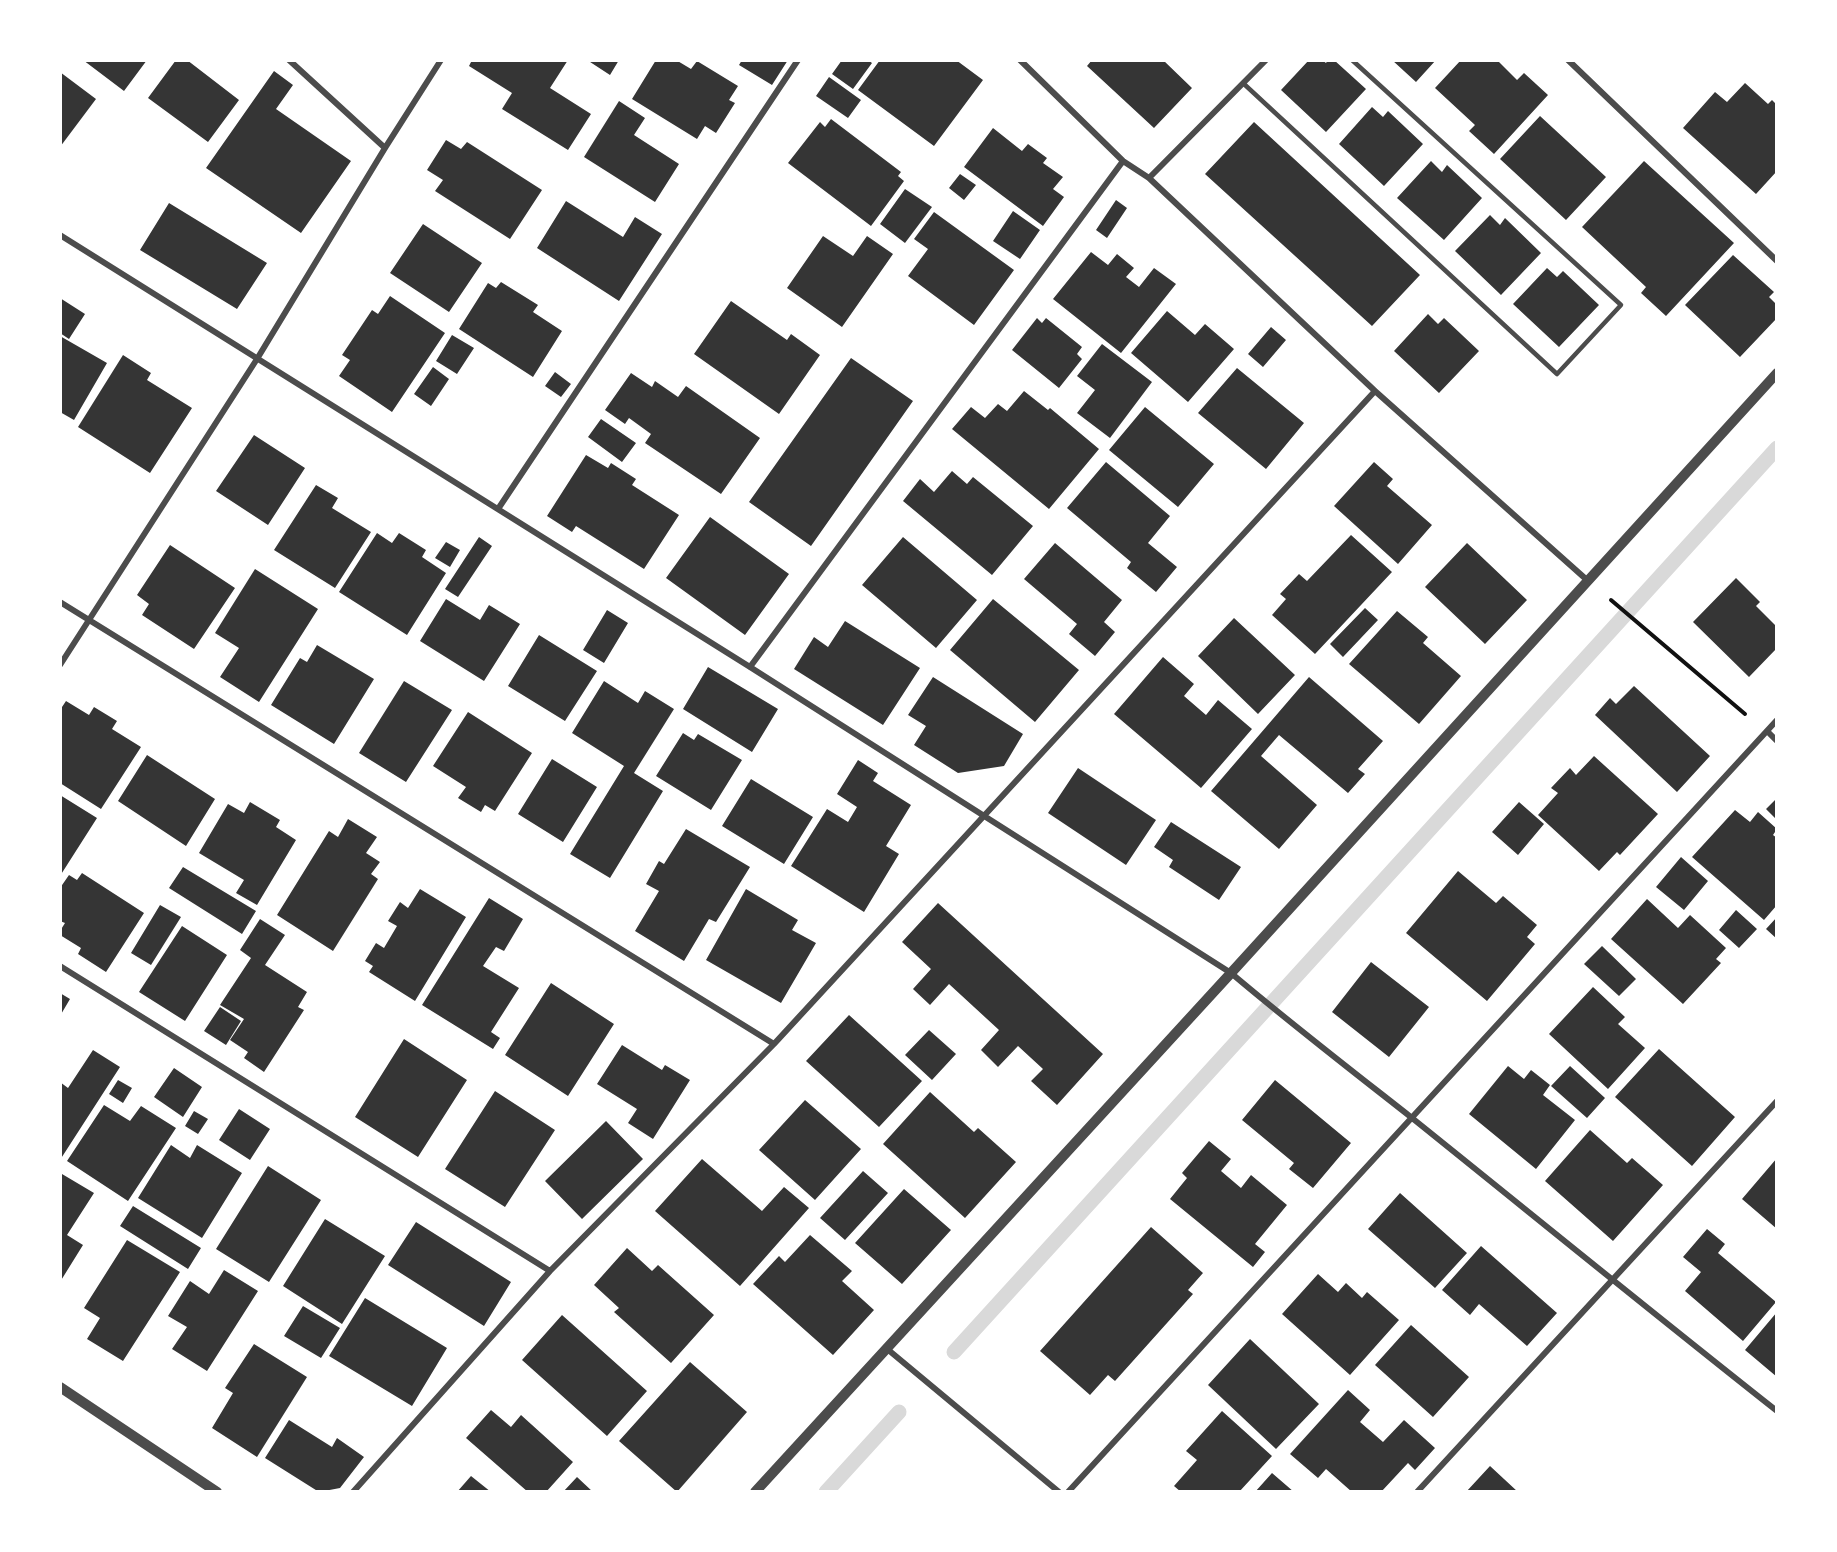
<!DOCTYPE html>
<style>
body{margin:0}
#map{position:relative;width:1837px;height:1552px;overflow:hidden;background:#fff;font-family:"Nunito Sans",sans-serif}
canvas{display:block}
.frame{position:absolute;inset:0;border:62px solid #fff;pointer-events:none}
</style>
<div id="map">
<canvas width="1837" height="1552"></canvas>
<div class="frame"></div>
</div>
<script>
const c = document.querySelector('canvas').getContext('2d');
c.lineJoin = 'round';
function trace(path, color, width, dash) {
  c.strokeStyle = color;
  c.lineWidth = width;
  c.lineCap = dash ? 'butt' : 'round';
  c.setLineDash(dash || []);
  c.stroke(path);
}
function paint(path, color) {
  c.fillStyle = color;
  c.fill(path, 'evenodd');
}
const stream = new Path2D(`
 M954 1352 1777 448
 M826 1492 899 1412`);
const building = new Path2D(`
 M83 60H147L124 91Z
 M176 60H187L239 100 208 142 148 98Z
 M472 60H568L550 88 591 114 568 150 502 109 512 93 469 66Z
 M587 60H619L610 75Z
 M656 60H676L691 69 697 61 738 86 729 100 735 103 716 133 705 126 697 139 632 99Z
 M742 60H788L772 85 739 65Z
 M842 60H868L872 63 853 89 832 74Z
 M880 60H956L983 80 934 146 858 90Z
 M1092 60H1163L1192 88 1154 128 1087 66Z
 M1309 60H1322L1326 63 1328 60H1334L1366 89 1326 132 1281 90Z
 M1392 60H1436L1416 82Z
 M1461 60H1497L1517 80 1524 73 1548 95 1494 154 1469 131 1475 125 1435 88Z
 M274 71 293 85 276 109 351 161 301 233 206 168Z
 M60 72 96 99 60 147Z
 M829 77 861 100 848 118 816 96Z
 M1745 83 1768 104 1772 100 1777 105V171L1756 194 1683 128 1715 92 1727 102Z
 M619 101 645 118 634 135 679 164 655 202 584 157Z
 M1372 107 1383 117 1388 111 1423 144 1384 186 1339 144Z
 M1540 116 1606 177 1566 220 1500 159Z
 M831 119 901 172 898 176 904 181 871 226 788 163 820 122 825 127Z
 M1254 122 1420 275 1372 326 1205 174Z
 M993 128 1022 151 1028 144 1047 158 1043 163 1063 177 1053 189 1064 197 1043 226 964 167Z
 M446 140 461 149 467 142 542 190 510 239 435 191 443 180 427 170Z
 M1431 161 1442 172 1447 165 1482 198 1444 240 1397 198Z
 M1644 161 1734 243 1666 316 1641 293 1646 287 1582 227Z
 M960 174 976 185 964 200 949 188Z
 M905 189 932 207 905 243 880 224Z
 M1116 200 1127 208 1107 238 1096 230Z
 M566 201 623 237 635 217 662 234 619 301 537 248Z
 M169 203 267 263 237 309 140 250Z
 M1013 211 1040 230 1020 259 993 241Z
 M934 212 1014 270 974 325 908 276 928 249 914 239Z
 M1490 215 1500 225 1505 218 1541 253 1501 295 1455 251Z
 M423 224 482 263 449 312 390 273Z
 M823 236 853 256 867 236 893 254 842 327 787 288Z
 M1091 252 1108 265 1117 254 1134 268 1126 277 1139 287 1154 268 1176 284 1121 353 1053 299Z
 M1733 255 1774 292 1769 297 1777 305V318L1740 357 1685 305Z
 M1547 268 1557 277 1563 271 1599 305 1559 347 1513 304Z
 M501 282 538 305 533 312 562 331 533 377 459 329 488 283 496 288Z
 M390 296 445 333 392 412 339 376 350 360 342 355 372 310 378 314Z
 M60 298 85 314 69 339 60 333Z
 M731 301 787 340 791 334 820 355 779 414 694 354Z
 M1167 311 1195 335 1205 324 1234 349 1188 402 1131 353Z
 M1428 314 1438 324 1444 318 1479 351 1439 393 1394 351Z
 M1037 318 1042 323 1046 318 1082 347 1077 354 1082 359 1059 388 1012 350Z
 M1271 327 1286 340 1263 367 1248 354Z
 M452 335 474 348 457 374 436 361Z
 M60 336 107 363 74 420 60 412Z
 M1102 344 1152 382 1110 438 1077 413 1095 390 1077 376Z
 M123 355 151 373 147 380 192 408 150 473 78 427Z
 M851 358 913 401 811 546 749 502Z
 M433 367 449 379 431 406 414 394Z
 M1237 368 1304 423 1266 469 1198 413Z
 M555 372 571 384 561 397 545 386Z
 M631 373 652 387 655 381 678 397 686 386 760 438 721 494 645 443 651 434 629 418 625 424 605 410Z
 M1024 391 1048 410 1050 408 1099 449 1049 509 952 429 971 407 985 418 998 404 1007 411Z
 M1145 407 1214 464 1178 507 1109 450Z
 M601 419 636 443 622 462 588 437Z
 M254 435 305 468 268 525 216 491Z
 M586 455 608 468 611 463 636 479 632 485 679 515 644 569 576 526 572 532 547 516Z
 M1106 462 1170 516 1148 543 1177 567 1156 592 1127 568 1131 562 1067 508Z
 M1374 462 1393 479 1387 486 1432 525 1398 564 1334 506Z
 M952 471 967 484 973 477 1033 526 992 575 903 501 920 479 934 492Z
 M316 485 338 498 332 508 371 532 335 588 274 550Z
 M710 517 789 574 745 635 666 578Z
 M377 533 392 543 399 533 426 550 422 557 446 573 407 635 339 592Z
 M1351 535 1392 572 1315 654 1272 615 1286 599 1280 594 1299 574 1307 581Z
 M479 537 492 546 458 597 445 589Z
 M903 537 977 600 936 648 862 585Z
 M446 542 460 550 450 567 435 558Z
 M1055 543 1122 600 1104 622 1115 632 1095 656 1069 634 1077 624 1024 579Z
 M1467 543 1527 600 1485 644 1425 587Z
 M170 545 235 588 194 649 142 615 149 604 137 595Z
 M255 569 318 609 259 702 220 677 239 648 215 633Z
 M1736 578 1760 602 1756 606 1777 627V648L1749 677 1693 622Z
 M446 599 480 620 489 605 520 624 484 681 420 641Z
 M993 599 1079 670 1035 722 950 650Z
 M1365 608 1378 620 1343 657 1330 644Z
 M607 610 628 623 604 663 583 650Z
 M1397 611 1428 637 1423 643 1461 676 1419 724 1349 664Z
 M1234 618 1295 675 1258 714 1198 656Z
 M845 621 920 668 883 725 794 669 814 637 828 647Z
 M539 635 597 671 565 721 508 686Z
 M317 645 374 679 334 744 271 705 300 658 307 662Z
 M1163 657 1194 684 1184 696 1206 715 1218 700 1252 729 1201 788 1114 714Z
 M708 667 778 709 752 752 683 709Z
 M933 677 1023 734 1004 766 958 773 914 745 926 726 908 715Z
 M1309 677 1383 741 1358 769 1365 774 1348 793 1279 735 1261 756 1317 805 1279 849 1211 791Z
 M404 681 452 710 406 782 359 753Z
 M604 681 638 703 645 691 674 709 634 773 663 791 610 878 570 854 624 766 572 733Z
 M1634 686 1710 756 1677 792 1595 715 1610 698 1616 704Z
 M66 701 89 715 94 707 117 721 112 729 141 747 101 809 60 783V710Z
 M468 712 532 753 495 811 485 805 481 812 458 798 466 787 433 766Z
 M683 733 694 740 698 734 742 760 711 810 656 776Z
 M147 755 215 799 186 846 118 801Z
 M1594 756 1658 814 1620 855 1617 852 1599 871 1538 815 1558 793 1551 788 1570 768 1576 775Z
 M552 759 597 787 563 842 518 814Z
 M858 760 878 773 873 781 911 805 886 846 899 854 864 912 791 866 827 809 848 822 857 807 837 794Z
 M1078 768 1156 820 1126 865 1048 813Z
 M751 779 813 817 784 864 722 826Z
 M60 795 97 818 60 876Z
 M1777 798V820L1766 809Z
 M250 802 280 820 276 827 296 840 257 905 236 893 244 880 199 853 228 804 244 813Z
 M1519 802 1544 824 1518 855 1492 832Z
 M1735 810 1750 822 1758 812 1777 829 1773 835 1777 838V905L1764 920 1692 857Z
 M348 819 377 837 366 853 380 862 371 874 378 879 333 951 277 915 329 831 338 837Z
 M1171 822 1241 867 1219 900 1169 867 1173 860 1154 847Z
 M686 829 750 867 716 922 709 919 684 961 635 931 659 891 646 884 659 861 664 864Z
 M1681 857 1708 881 1684 910 1656 887Z
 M183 867 256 911 242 934 169 888Z
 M1458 871 1496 903 1503 896 1537 925 1527 937 1535 944 1487 1001 1406 933Z
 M82 873 144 913 106 972 78 954 81 948 60 935V931L65 923 60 921V888L69 875 77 880Z
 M420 889 466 917 415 1001 369 972 373 966 365 961 376 943 384 948 397 926 388 921 400 902 408 908Z
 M746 889 798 920 792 930 816 943 781 1003 706 960Z
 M489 898 523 919 504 951 496 947 483 966 519 988 491 1032 500 1038 493 1049 422 1005Z
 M1647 899 1678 928 1690 915 1726 948 1716 959 1721 963 1683 1004 1611 939Z
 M938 903 1103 1054 1057 1105 1031 1081 1043 1069 1018 1046 998 1067 981 1050 999 1030 949 984 930 1005 913 989 931 969 902 942Z
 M160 905 181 917 151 965 131 953Z
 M1736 910 1757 929 1739 948 1719 930Z
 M1777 917V939L1766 929Z
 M260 919 285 935 265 965 307 992 298 1007 304 1010 264 1072 244 1058 248 1052 230 1040 244 1019 220 1005 251 958 240 950Z
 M182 926 227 955 185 1021 139 992Z
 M1602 946 1636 979 1619 996 1584 964Z
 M1371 962 1429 1007 1389 1057 1332 1012Z
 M551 983 614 1024 568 1096 505 1055Z
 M1593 987 1625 1017 1618 1024 1645 1048 1608 1089 1549 1034Z
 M60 993 70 999 60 1016Z
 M220 1007 241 1021 226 1045 204 1031Z
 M849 1015 922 1081 879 1127 806 1061Z
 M929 1030 956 1054 932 1080 905 1055Z
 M404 1039 467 1080 418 1157 355 1117Z
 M622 1045 662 1070 665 1065 690 1080 653 1139 628 1123 637 1109 597 1084Z
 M1659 1049 1735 1117 1692 1166 1615 1097Z
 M93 1050 120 1067 60 1160V1082L68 1088Z
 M1508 1066 1524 1079 1531 1070 1550 1085 1543 1095 1575 1120 1536 1169 1469 1114Z
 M1570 1066 1605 1098 1587 1118 1551 1086Z
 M174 1068 202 1087 183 1117 154 1097Z
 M118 1080 132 1088 123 1103 109 1094Z
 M1275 1080 1351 1143 1313 1188 1289 1169 1294 1163 1242 1120Z
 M495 1091 555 1130 505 1207 445 1169Z
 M930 1092 974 1132 978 1128 1016 1162 965 1218 883 1144Z
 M805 1100 861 1149 815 1200 759 1150Z
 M104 1105 130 1121 141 1106 176 1128 128 1201 67 1161Z
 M239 1109 270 1129 250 1160 219 1140Z
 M194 1111 208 1119 198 1134 185 1126Z
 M606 1121 643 1159 582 1219 545 1181Z
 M1590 1130 1627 1163 1632 1158 1663 1185 1613 1241 1545 1181Z
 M1209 1141 1231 1159 1221 1171 1241 1188 1251 1175 1287 1205 1255 1244 1265 1252 1253 1267 1170 1199 1187 1178 1182 1173Z
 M171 1145 190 1158 197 1145 242 1173 202 1238 138 1198Z
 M1777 1158V1229L1742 1199Z
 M702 1159 762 1211 784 1187 809 1208 740 1286 655 1211Z
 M268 1166 321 1200 269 1282 216 1249Z
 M863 1171 888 1193 845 1240 820 1218Z
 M62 1174 94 1193 67 1235 83 1245 60 1282V1178Z
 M904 1189 951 1230 902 1284 855 1243Z
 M1400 1193 1467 1253 1435 1288 1368 1229Z
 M133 1206 201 1248 188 1269 120 1226Z
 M325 1219 385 1256 342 1324 283 1286Z
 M416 1222 511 1282 484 1326 388 1265Z
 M1151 1227 1203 1273 1188 1290 1193 1294 1115 1381 1108 1375 1090 1395 1040 1351Z
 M1707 1229 1725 1244 1718 1253 1776 1302 1743 1341 1685 1291 1701 1272 1683 1257Z
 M810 1235 852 1271 842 1281 874 1310 833 1355 753 1284 779 1256 785 1262Z
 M127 1240 180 1272 123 1361 87 1339 100 1318 84 1308Z
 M1481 1246 1557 1313 1527 1346 1479 1304 1470 1315 1442 1290Z
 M627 1248 652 1271 658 1265 714 1315 671 1363 614 1312 619 1308 594 1285Z
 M224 1270 258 1291 207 1371 172 1349 187 1327 168 1316 190 1281 209 1294Z
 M1318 1274 1338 1292 1346 1283 1362 1298 1367 1292 1399 1320 1350 1375 1282 1314Z
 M365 1298 447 1348 412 1406 329 1356Z
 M303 1306 340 1328 321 1358 284 1336Z
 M1777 1312V1377L1745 1350Z
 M562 1315 647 1391 607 1436 522 1360Z
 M1411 1325 1469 1377 1433 1417 1375 1365Z
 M1250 1339 1319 1404 1276 1449 1208 1385Z
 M254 1344 307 1377 257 1457 212 1428 233 1393 225 1388Z
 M690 1362 747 1412 677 1492 619 1441Z
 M1348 1390 1370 1410 1360 1422 1383 1442 1404 1420 1435 1448 1415 1470 1408 1463 1381 1492H1352L1326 1469 1318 1478 1290 1454Z
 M491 1410 511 1427 521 1415 573 1462 546 1492H528L466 1438Z
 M1222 1411 1272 1456 1239 1492H1181L1174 1486 1197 1460 1186 1451Z
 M289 1420 332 1447 337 1438 364 1457 340 1488 319 1492 265 1458Z
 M1490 1466 1518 1492H1466Z
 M1272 1473 1294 1492H1255Z
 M471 1476 491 1492H457Z
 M577 1477 593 1492H563Z`);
const path = new Path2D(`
 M1611 600 1745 714`);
const service = new Path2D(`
 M1244 84 1557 374 1621 305 1352 60`);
const minor = new Path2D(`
 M289 60 385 148
 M1020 60 1123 161 1149 178 1375 391 1587 580
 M1568 60 1777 261
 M1149 178 1266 60
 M60 235 750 667 1231 973C1290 1023 1351 1070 1412 1118 1534 1216 1654 1314 1777 1411
 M498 509 798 60
 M60 602 774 1044
 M60 665 257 359 385 148 441 60
 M750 667 1123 161
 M1767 731 1777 741
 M60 966 550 1271
 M886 1348 1059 1492
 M353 1492 550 1271 774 1044 1375 391
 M1068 1492 1777 720
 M1417 1492 1777 1101`);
const tertiary = new Path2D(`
 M60 1387 217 1492
 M755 1492 1231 973 1777 373`);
trace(stream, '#d9d9d9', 15);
paint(building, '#353535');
trace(path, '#111', 4);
trace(service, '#4c4c4c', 4.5);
trace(minor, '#4c4c4c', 6);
trace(tertiary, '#4c4c4c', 10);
</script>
